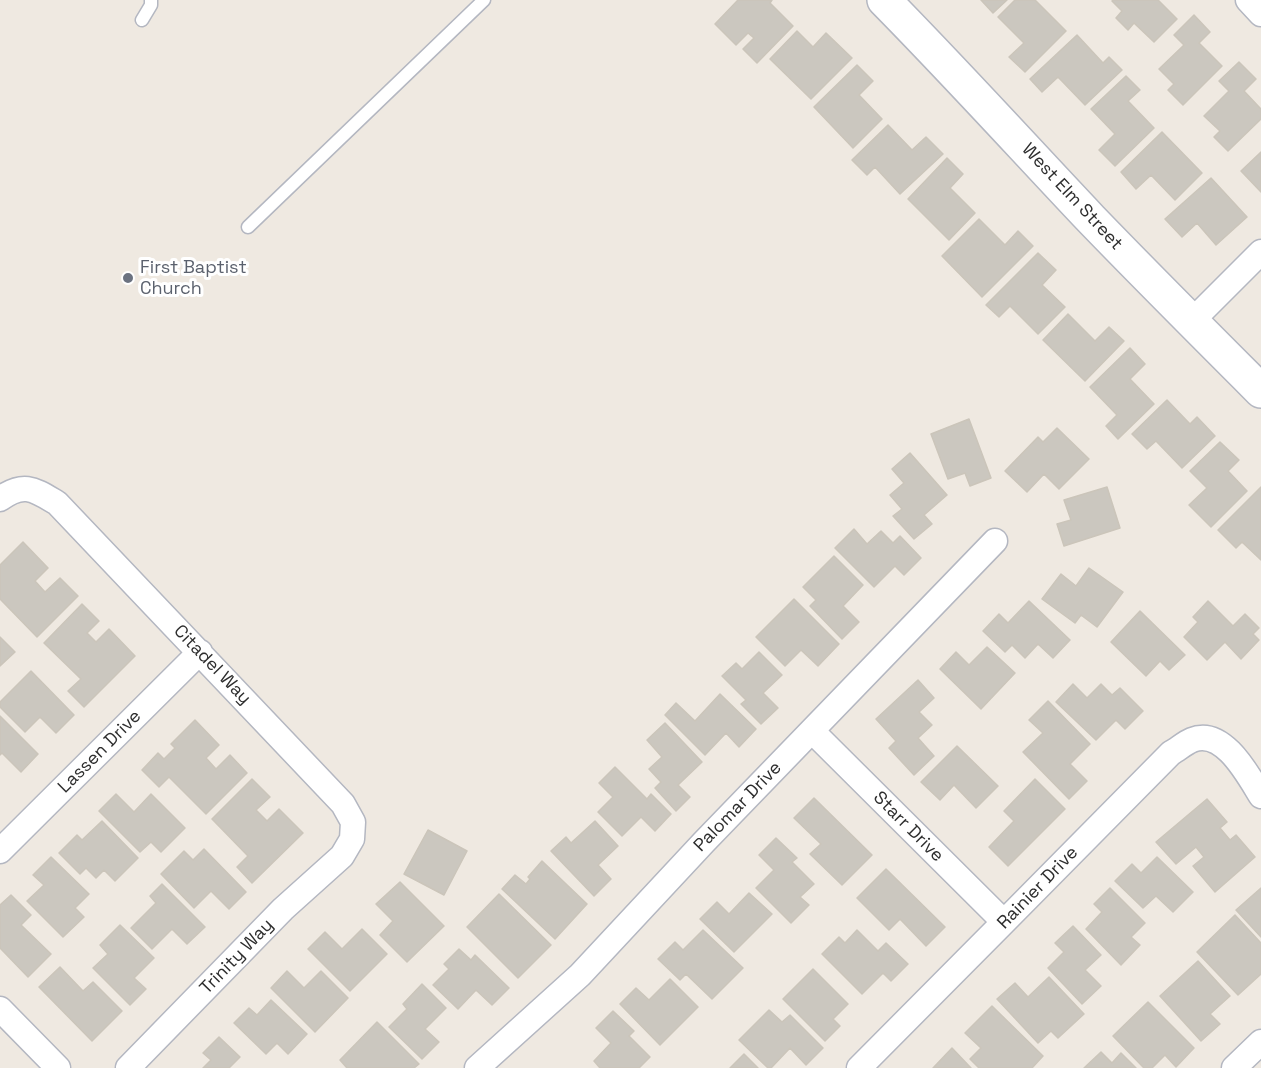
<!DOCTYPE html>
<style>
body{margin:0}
canvas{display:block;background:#efe9e1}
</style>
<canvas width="1261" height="1068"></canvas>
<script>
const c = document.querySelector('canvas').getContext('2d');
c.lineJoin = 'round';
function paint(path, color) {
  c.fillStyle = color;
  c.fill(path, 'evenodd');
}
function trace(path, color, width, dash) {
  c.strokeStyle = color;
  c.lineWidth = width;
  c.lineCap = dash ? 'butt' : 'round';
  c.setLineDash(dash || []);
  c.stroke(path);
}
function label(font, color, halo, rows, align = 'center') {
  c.font = font + ' "Space Grotesk",sans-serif';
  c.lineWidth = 6;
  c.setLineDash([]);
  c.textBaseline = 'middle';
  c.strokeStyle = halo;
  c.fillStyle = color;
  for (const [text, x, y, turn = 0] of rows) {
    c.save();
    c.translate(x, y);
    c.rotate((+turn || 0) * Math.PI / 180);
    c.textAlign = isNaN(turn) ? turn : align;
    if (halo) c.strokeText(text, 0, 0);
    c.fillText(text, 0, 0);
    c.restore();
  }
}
const building = new Path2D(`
 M738 0H772L770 3 793 26 757 63 743 49 754 38 748 33 736 45 715 24Z
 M981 0H1007L993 13Z
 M1015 0H1035L1066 31 1025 72 1009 57 1024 43 998 17Z
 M1113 0H1158L1177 19 1154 42 1134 23 1128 30 1116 18 1122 11 1112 1Z
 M1194 15 1210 32 1199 43 1222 66 1183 105 1168 90 1174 84 1159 69 1184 45 1174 35Z
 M797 31 813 47 826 33 852 58 811 99 770 59Z
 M1077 35 1103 63 1109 57 1122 70 1085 105 1058 77 1042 92 1030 79Z
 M1239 62 1256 79 1244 91 1261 109V119L1228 151 1214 137 1220 131 1204 116 1229 91 1219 81Z
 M857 65 873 81 859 95 882 119 853 148 814 107Z
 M1126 76 1140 90 1128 101 1154 128 1115 166 1099 150 1115 134 1091 109Z
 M888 125 912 150 926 137 943 154 900 194 875 167 867 175 852 160Z
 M1162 132 1202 173 1175 200 1151 175 1136 189 1121 172Z
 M1261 152V192L1241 171Z
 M947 158 963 174 950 188 975 213 949 240 908 199Z
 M1211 178 1247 217 1216 245 1197 223 1182 237 1165 219Z
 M979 219 1005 245 1018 231 1033 246 982 297 942 256Z
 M1038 253 1056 270 1042 285 1065 307 1038 334 1010 306 999 317 986 305Z
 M1068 314 1095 341 1109 327 1124 341 1085 381 1043 340Z
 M1130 348 1145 364 1130 379 1154 404 1118 439 1106 426 1117 415 1090 387Z
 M1167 400 1190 424 1197 417 1215 436 1182 468 1156 441 1147 449 1132 434Z
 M969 419 991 478 970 486 965 473 948 479 931 434Z
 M1057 428 1089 459 1059 489 1044 474 1027 492 1005 471 1038 437 1043 442Z
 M1220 442 1239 460 1228 471 1247 491 1211 527 1189 505 1207 488 1190 471Z
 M910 453 947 495 924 515 932 524 914 539 893 516 902 509 890 495 904 483 892 469Z
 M1107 487 1120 528 1064 546 1057 524 1071 520 1064 500Z
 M1261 487V560L1242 542 1236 548 1218 530Z
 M854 529 867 544 881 531 893 543 900 536 921 558 904 575 895 566 874 587 835 548Z
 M23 542 48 568 35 581 45 592 60 578 78 596 37 637 0 599V565Z
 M834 556 863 585 843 606 859 622 842 639 810 606 816 600 803 587Z
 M1089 568 1123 592 1097 627 1081 615 1075 623 1042 599 1061 574 1076 586Z
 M794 599 839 644 818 666 801 650 785 666 756 637Z
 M1029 601 1070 640 1053 658 1038 644 1025 658 1012 645 1005 652 983 631 999 614 1008 623Z
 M1208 601 1233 626 1245 614 1259 628 1253 634 1259 640 1241 659 1225 642 1207 660 1184 637 1198 622 1193 617Z
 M82 604 99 621 87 633 96 642 109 629 135 656 84 707 68 691 81 679 44 643Z
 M1140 611 1185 655 1169 670 1160 661 1146 676 1111 642Z
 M0 637 15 652 0 666Z
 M987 647 1015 673 981 709 940 669 956 652 969 665Z
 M759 652 782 675 763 693 778 708 761 724 741 704 746 700 722 676 736 663 742 669Z
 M31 671 74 715 56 733 40 717 25 732 0 707V702Z
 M918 680 934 698 919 712 932 725 918 738 934 756 914 775 889 748 896 741 876 719Z
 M1073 684 1087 698 1101 684 1112 695 1120 688 1143 711 1125 729 1116 720 1096 740 1056 702Z
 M720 694 756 729 739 747 726 733 705 755 665 715 676 703 695 721Z
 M1048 701 1090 744 1070 764 1087 781 1069 799 1023 752 1043 733 1029 720Z
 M0 716 38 754 21 772 2 753 0 755Z
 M195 720 219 745 206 758 216 769 230 755 247 773 206 814 169 777 159 787 142 770 158 753 164 759 175 748 171 744Z
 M665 723 702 762 678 785 690 797 676 811 655 788 661 782 649 769 662 757 647 740Z
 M957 746 998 786 976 808 954 785 940 800 921 782Z
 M615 767 647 799 651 794 671 814 655 831 641 817 622 836 598 812 613 797 599 783Z
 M252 779 270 797 256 810 267 821 279 809 303 833 252 883 237 867 248 856 212 819Z
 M1035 779 1065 809 1008 866 989 847 1014 821 1004 811Z
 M116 794 134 812 151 794 185 828 161 852 151 842 140 852 99 811Z
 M814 798 872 855 842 885 810 854 821 844 794 818Z
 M1207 799 1227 822 1220 828 1230 840 1236 835 1255 857 1215 892 1193 866 1204 857 1196 847 1176 864 1156 842Z
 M102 821 138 858 115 881 104 870 96 878 86 868 80 874 59 853 77 835 82 840Z
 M595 821 618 846 598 865 611 879 594 896 551 851 566 837 571 843Z
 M428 830 467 851 444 895 404 874Z
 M776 838 797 858 792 862 814 884 800 897 809 905 791 923 756 888 774 870 759 855Z
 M204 849 246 892 229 909 211 891 194 908 161 874 184 851 193 860Z
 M51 857 89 894 75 908 84 917 63 937 27 901 44 885 33 875Z
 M1157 857 1193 892 1173 912 1156 896 1143 908 1115 881 1132 864 1141 873Z
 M542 861 587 904 555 939 502 889 515 875 526 884 530 879 528 877Z
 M886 869 945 927 926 946 900 919 889 930 857 898Z
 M400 882 444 926 407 962 380 935 393 921 376 904Z
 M162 884 205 927 187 944 172 929 152 949 131 928 156 903 150 896Z
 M1110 888 1145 923 1131 937 1140 945 1121 965 1086 929 1102 912 1094 904Z
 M1261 888V937L1236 910Z
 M749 893 772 914 734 952 700 919 717 902 729 914Z
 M499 894 551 945 518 978 467 927Z
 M11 895 31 915 21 925 51 954 28 977 0 948V905Z
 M1235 915 1261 943V974L1238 995 1197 952Z
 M120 925 154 958 134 978 146 989 130 1005 93 968 108 954 100 945Z
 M1073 926 1101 955 1085 970 1101 986 1082 1004 1048 968 1064 952 1055 943Z
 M362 929 387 954 350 991 308 949 325 932 342 949Z
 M703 930 743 968 712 999 686 974 680 980 658 959 675 942 683 950Z
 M857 930 878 951 886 943 908 964 891 981 883 973 862 994 822 954 839 937 845 943Z
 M459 949 471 960 475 955 509 988 492 1005 476 990 458 1009 433 985 449 969 444 964Z
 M1198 961 1230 996 1210 1014 1220 1024 1201 1041 1160 996Z
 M60 967 83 991 93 982 122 1011 92 1041 39 987Z
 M813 969 848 1004 833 1019 840 1026 825 1041 783 999Z
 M287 971 304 988 321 971 348 998 315 1032 271 988Z
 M1049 977 1084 1014 1058 1038 1051 1031 1038 1043 997 999 1015 983 1028 997Z
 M670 979 698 1007 660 1045 620 1004 636 988 649 1000Z
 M422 984 446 1008 425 1029 439 1042 422 1059 389 1027 407 1009 403 1004Z
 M271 1000 307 1034 288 1054 277 1043 266 1054 234 1023 249 1008 257 1015Z
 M1148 1002 1194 1048 1176 1067 1165 1055 1152 1068H1144L1113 1036Z
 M992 1006 1043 1056 1032 1068H979L970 1059 981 1048 965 1033Z
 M769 1010 782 1022 790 1015 823 1048 806 1065 790 1048 771 1068H768L739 1040Z
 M613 1011 634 1031 629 1036 650 1057 639 1068H600L594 1061 611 1043 596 1028Z
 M377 1022 419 1064 414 1068H347L340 1060Z
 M219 1037 240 1057 229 1068H203L211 1060 203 1053Z
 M952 1048 971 1068H933Z
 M1101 1052 1112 1063 1121 1053 1136 1068H1084Z
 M744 1054 758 1068H730Z`);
const lane = new Path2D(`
 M142 20 151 5V0
 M248 227 484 0`);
const street = new Path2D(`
 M1248 0 1261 14
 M1191 322 1261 252
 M0 499C24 481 35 490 57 503L343 804 353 822 352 839 342 856 283 909 128 1068
 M812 731 1004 922
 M0 851 200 652
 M0 1009 58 1068
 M477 1068 580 975 704 842 995 541
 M859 1068 1004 922 1171 753C1178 749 1185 743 1192 740 1223 727 1248 775 1261 796
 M1234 1068 1261 1042`);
const secondary = new Path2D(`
 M884 0C955 72 1022 146 1091 219 1147 277 1204 334 1261 391`);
const markers = [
 [128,278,6,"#6b7280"]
];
const streetNames = [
 ["West Elm Street",1072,197,47],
 ["Citadel Way",212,665,46],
 ["Lassen Drive",100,752,-45],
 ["Palomar Drive",738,807,-46],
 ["Starr Drive",908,827,45],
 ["Rainier Drive",1038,888,-46],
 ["Trinity Way",237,957,-46]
];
const worshipNames = [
 ["First Baptist",140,268],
 ["Church",140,289]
];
paint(building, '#cbc7bf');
trace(building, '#cbc5ba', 1.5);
trace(lane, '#b4b7c1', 15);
trace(street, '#b4b7c1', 27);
trace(secondary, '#b4b7c1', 36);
trace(lane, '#fff', 12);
trace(street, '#fff', 24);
trace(secondary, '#fff', 33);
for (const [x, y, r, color] of markers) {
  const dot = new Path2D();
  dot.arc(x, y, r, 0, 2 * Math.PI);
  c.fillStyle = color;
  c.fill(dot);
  trace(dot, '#fff', 2);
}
label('18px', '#2e2e2e', '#fff', streetNames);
label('18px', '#5b616d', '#fff', worshipNames, 'left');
</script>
